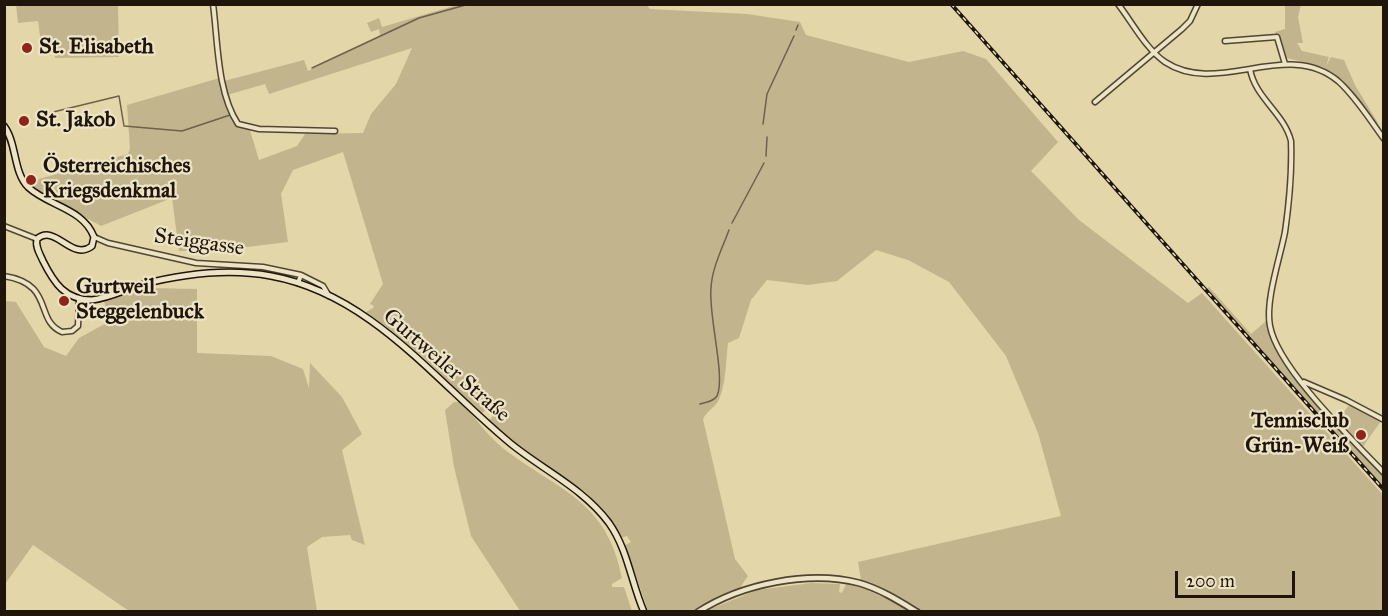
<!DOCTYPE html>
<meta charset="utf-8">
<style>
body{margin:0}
#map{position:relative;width:1388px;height:616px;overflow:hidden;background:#e3d6a8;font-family:"IM FELL Great Primer",serif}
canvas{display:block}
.frame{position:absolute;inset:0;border:6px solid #1f150b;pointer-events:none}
.scale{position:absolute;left:1175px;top:571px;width:120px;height:27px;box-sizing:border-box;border:3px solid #1f150b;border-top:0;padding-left:8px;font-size:18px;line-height:21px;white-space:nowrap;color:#1f150b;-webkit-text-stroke:4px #ede4c6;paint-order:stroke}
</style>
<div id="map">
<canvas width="1388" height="616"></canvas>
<div class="frame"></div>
<div class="scale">200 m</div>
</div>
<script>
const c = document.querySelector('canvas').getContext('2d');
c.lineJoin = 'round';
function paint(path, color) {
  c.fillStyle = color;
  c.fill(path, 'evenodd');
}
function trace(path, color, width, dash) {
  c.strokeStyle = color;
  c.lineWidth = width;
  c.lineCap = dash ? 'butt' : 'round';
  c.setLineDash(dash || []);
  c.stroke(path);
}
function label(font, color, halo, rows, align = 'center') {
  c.font = font + ' "IM FELL Great Primer",serif';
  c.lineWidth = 4.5;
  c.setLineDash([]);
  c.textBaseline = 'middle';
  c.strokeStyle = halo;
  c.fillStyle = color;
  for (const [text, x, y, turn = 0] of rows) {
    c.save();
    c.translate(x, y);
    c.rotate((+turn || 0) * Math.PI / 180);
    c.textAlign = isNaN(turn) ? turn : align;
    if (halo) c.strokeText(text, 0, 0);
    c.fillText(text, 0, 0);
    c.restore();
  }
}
const green = new Path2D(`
 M16 5H118L119 57 55 58 53 41 41 43 38 21 18 23Z
 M457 5H647L650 9 747 14 800 22 806 35 909 62 963 51 986 59 1058 142 1031 171 1079 220 1188 303 1202 293 1383 495V611H921L861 580 858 562 1061 516 1038 433 1006 356 949 282 908 260 876 250 837 281 808 285 767 280 751 300 739 338 728 343C726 360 726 381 720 397 717 407 707 410 703 419L735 559 748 576 739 589 693 611H648L625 545 631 542 627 536 621 538 600 507 584 491 508 440 487 420 492 418 493 412 487 409 481 414 421 355 363 314 373 308 374 306 370 304 383 284 343 152 293 170 281 194 288 242 214 251H179L172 198 101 226 31 187 39 179 128 154 130 149 127 105 223 77 224 81 304 60 308 71 380 36 379 29 371 32 367 23 379 18 382 27ZM412 48 396 84 371 114 363 133 305 134 297 146 259 160 249 127C232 121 230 110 227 95L265 84 269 94Z
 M1285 5H1301L1298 17 1303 43H1297L1302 51 1329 57 1326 66 1331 57 1344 60 1355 85 1378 123 1376 125 1338 78 1323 67 1287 58 1275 32 1285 29Z
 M1209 287 1251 334 1266 321C1288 383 1339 429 1383 477V487L1206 289Z
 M148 288 197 289V353L271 356 303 369 309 388 310 363 342 397 362 434 342 450 365 545 352 540 350 535 322 537 307 547 317 611H129L33 545 5 584V301L16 302 44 347 66 356 79 338 110 321 104 301Z
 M454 402H460C476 417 486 435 504 449 559 491 607 500 622 578L612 584V587H624L632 611H520L471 536 454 467 445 410Z
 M1350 404 1381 421 1362 448 1338 419Z
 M811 583 840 584 839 592 842 593 846 584 865 589 913 611 703 612 757 590Z`);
const stream = new Path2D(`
 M796 30 798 25
 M312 68 419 18 469 4
 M45 114 119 96 124 126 182 131 230 115
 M763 124 767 94 794 36
 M766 156 767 137
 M732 223 764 163
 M700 404C706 402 713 402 717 396 726 377 708 315 711 288 712 268 722 249 729 230`);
const minor = new Path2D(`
 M213 4C218 42 217 92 238 124L259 129 335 131
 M1118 4C1132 22 1146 49 1165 62 1218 97 1287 38 1338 81 1356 97 1370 120 1384 139
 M1225 41 1277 37 1285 64
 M1250 69C1255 98 1284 113 1291 141 1292 168 1289 204 1285 232 1280 258 1265 301 1270 326 1278 369 1353 440 1384 473
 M1095 102 1182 29 1190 21 1198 4
 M4 226 37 239
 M94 237 108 243 196 263 263 267 301 275
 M4 276C55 284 34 320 62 332L72 331 78 326 79 299
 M298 283 301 275 323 286 329 296
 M1304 382 1346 400 1384 420`);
const tertiary = new Path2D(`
 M698 612C741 584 809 570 859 583 880 589 899 601 917 612`);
const secondary = new Path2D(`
 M4 126C17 143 13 172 28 187 48 206 83 208 94 237L92 246C72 262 55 223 37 239 35 247 40 254 43 261 54 283 65 300 92 300 109 298 124 290 140 285 182 274 228 268 271 276 371 294 436 382 510 443 543 470 583 488 609 523 628 550 631 582 644 612`);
const rail = new Path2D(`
 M951 4 1384 490`);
const markers = [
 [27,48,6,"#8f2418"],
 [24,121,6,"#8f2418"],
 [31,180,6,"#8f2418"],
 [64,301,6,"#8f2418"],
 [1361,435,6,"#8f2418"]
];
const poiNames = [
 ["St. Elisabeth",39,48],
 ["St. Jakob",36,121],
 ["Österreichisches",43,167],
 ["Kriegsdenkmal",43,192],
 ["Gurtweil",76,288],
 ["Steggelenbuck",76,313],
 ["Tennisclub",1349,422,"right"],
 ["Grün-Weiß",1349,447,"right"]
];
const streetNames = [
 ["Steiggasse",199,243,8],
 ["Gurtweiler Straße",446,366,41]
];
paint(green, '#c2b58d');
trace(stream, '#6c6149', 1.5);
trace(minor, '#504532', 7);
trace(tertiary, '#504532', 8);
trace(secondary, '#1f150b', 8);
trace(minor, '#ede4c6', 4);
trace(tertiary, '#ede4c6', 4.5);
trace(secondary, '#ede4c6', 5);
trace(rail, '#1f150b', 4);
trace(rail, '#ede4c6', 1.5, [4.5]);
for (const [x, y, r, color] of markers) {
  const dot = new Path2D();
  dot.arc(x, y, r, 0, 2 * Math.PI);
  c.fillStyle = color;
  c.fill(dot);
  trace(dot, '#ede4c6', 2);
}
label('bold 22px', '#1f150b', '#ede4c6', poiNames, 'left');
label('22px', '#1f150b', '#ede4c6', streetNames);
</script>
